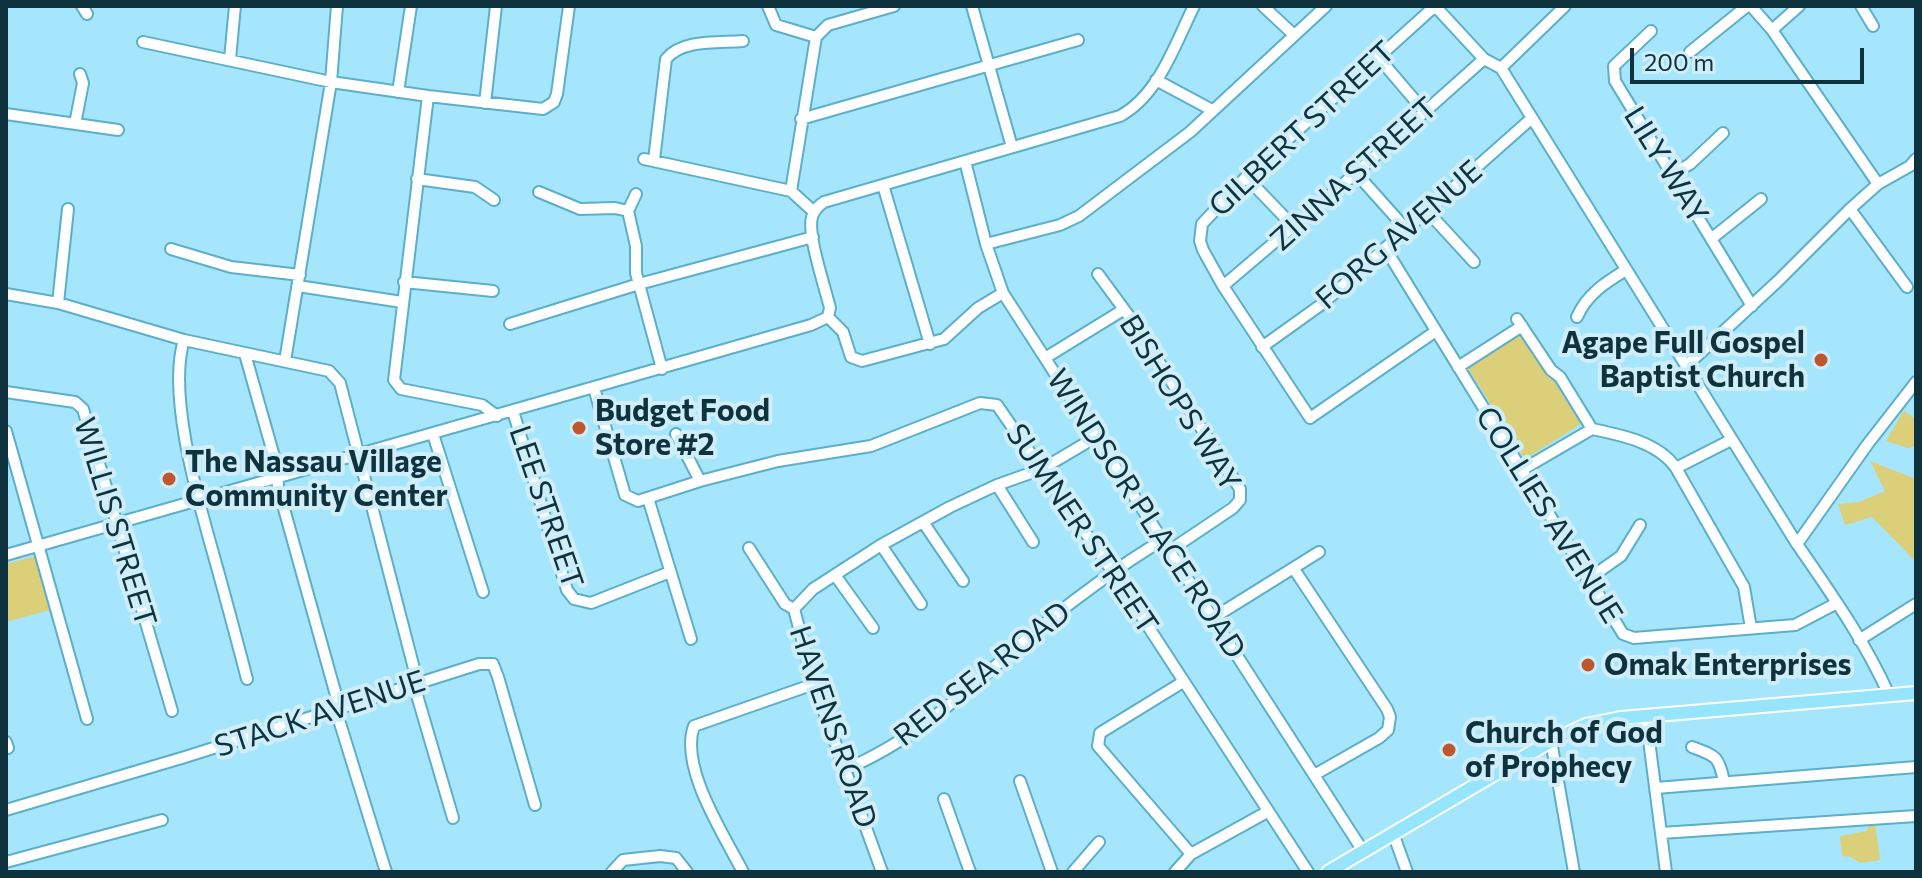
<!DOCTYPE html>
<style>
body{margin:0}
#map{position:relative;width:1922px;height:878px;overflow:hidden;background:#a6e6fc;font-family:Commissioner,sans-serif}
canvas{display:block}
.frame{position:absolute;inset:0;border:8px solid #0f333e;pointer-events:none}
.scale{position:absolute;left:1630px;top:48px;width:234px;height:36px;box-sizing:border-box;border:4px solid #0f333e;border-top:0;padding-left:10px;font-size:24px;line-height:28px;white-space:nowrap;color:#0f333e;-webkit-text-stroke:6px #cfeef9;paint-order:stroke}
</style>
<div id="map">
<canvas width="1922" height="878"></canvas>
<div class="frame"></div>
<div class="scale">200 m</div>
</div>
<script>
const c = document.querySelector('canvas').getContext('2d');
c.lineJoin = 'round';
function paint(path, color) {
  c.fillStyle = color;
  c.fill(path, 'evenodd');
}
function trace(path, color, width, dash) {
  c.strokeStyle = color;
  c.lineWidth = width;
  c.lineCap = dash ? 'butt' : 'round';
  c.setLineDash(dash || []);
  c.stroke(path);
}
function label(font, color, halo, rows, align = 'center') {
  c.font = font + ' Commissioner,sans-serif';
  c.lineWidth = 8;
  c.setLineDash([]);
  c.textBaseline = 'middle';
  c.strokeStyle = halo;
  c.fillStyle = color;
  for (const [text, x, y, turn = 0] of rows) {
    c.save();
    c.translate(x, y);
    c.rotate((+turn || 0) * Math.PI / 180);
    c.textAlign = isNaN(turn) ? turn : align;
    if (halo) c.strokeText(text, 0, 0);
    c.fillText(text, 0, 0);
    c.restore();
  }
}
const green = new Path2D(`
 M1522 330 1581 424 1525 459 1466 365Z
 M1904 410 1912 417 1916 416V446L1908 448 1886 441Z
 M1870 461 1916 479V562L1872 517 1845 525 1838 504 1859 502 1885 491Z
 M35 556 50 610 6 622V564Z
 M1869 823H1875L1880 860 1860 863 1851 857 1842 856 1840 836 1867 831Z`);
const minor = new Path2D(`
 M82 6 87 14
 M768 6 776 25 816 37
 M972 6 1012 147
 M1263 6 1293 34
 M1435 6 1484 59 1501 68 1797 544C1830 592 1865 641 1889 695
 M1435 6 1246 177 1202 224 1200 241 1203 250 1223 286 1310 418 1436 331
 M1751 6 1772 30
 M1799 6 1772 30 1878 184
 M1861 6 1873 26
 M1651 31 1614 66 1615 81 1752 306
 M143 42 331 82 428 96 543 109 554 102 557 94 569 6
 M1690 52 1747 6
 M1378 57 1424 111
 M230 59 235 6
 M1501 68 1565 6
 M1156 80 1212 110
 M398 92 411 6
 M428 96 394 380 401 389 482 405 497 416
 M485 103 496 6
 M6 114 118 130
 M801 119 1078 40
 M75 124 83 83 80 74
 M644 159 791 191 814 212
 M654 160 666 59C682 39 718 43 743 41
 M965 161 986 244 1003 293 1363 851
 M1356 173 1406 229
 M1671 175 1690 164 1723 133
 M1246 177 1294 227
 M417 179 475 187 494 200
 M883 185 930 344
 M791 191 816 37 828 25 894 6
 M539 192 580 209 615 208 628 211 636 246V273L662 369
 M1850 209 1907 287
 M628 211 636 194
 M1428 212 1474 262
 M1711 239 1761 199
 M986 244 1060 225 1079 216 1190 132 1326 6
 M1385 248 1623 634 1634 638 1795 625 1837 603
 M171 249 231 267 300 275
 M1098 274 1134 323 1240 489V500L1233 508 1169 551
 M404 282 493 291
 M298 286 402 302
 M1223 286 1356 173 1484 59
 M6 294 58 303 184 340 329 371 340 383 418 684
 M58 303 68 209
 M828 317 830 308C825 287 807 235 812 217 814 210 818 206 824 202L1120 116C1159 95 1175 44 1194 6
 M828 317 843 332 851 357 862 361 944 339 978 308 1003 293
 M1577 317C1587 294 1605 283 1626 270
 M1517 319 1551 370 1560 377 1592 429
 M510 324 639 284 813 237
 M184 340C167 394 198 499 213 553 225 595 236 637 247 679
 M1262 347 1322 304 1532 118
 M245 354 277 467 278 487 339 706
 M1045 358 1123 310
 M285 361 331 82 337 6
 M1686 366 1778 281 1850 209 1878 184 1910 166 1916 159
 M1458 367 1522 326
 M594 388 625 495 638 501 700 481 778 461 871 446 980 403 997 405 1112 571 1308 872
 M6 392 75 402 83 409 172 711
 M513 411 567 590 574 599 591 603 670 572
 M6 431 87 719
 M433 434 483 592
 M676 434 700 481
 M1676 468 1731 440
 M1520 471 1592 429C1621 435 1658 442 1676 468L1744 587 1751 628
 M997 485 1033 542
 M648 498 691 639
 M923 522 963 581
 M1797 544 1867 445 1916 382
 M881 545 921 604
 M749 548 785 604 794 609
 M6 555 811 325 828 317
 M1294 569 1387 709 1390 717 1388 730 1379 738 1314 775
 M835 575 873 628
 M1587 580 1621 556 1640 525
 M794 609 813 589 881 545 950 507 997 485 1042 469 1096 437
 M794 609 814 684 882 872
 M1213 618 1319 552
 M1859 640 1916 604
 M1183 682 1100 733 1098 746 1191 854
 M414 685 453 818
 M335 707 386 872
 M1646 717 1666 872
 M1551 741 1574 872
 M6 742 8 748
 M1692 747C1716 756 1719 756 1724 782
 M846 769C923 737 980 677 1043 625 1081 594 1120 566 1162 540
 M1020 781 1052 872
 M1656 788 1916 767
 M944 799 970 872
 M6 810 185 757 479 664H493L498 677 535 805
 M1393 833 1407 872
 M1661 833 1916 816
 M6 862 162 820
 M612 872 623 860 660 856 676 858 687 872
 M743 872C724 835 679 767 694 726L814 684
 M1073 872 1099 842
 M1175 872 1191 854 1267 812`);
const major = new Path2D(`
 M1328 872 1551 741 1586 725 1621 718 1916 693`);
const markers = [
 [1821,360,8,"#be572d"],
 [579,428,8,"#be572d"],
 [169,479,8,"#be572d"],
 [1588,665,8,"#be572d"],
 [1449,750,8,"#be572d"]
];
const streetNames = [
 ["GILBERT STREET",1302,129,-43],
 ["LILY WAY",1666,165,58],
 ["ZINNA STREET",1354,174,-42],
 ["FORG AVENUE",1399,235,-41],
 ["BISHOPS WAY",1180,403,58],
 ["LEE STREET",546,507,71],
 ["WINDSOR PLACE ROAD",1146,514,57],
 ["COLLIES AVENUE",1549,515,58],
 ["WILLIS STREET",115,522,73],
 ["SUMNER STREET",1082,529,56],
 ["RED SEA ROAD",982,674,-38],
 ["STACK AVENUE",320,714,-18],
 ["HAVENS ROAD",833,727,71]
];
const poiNames = [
 ["Agape Full Gospel",1805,343,"right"],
 ["Baptist Church",1805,377,"right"],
 ["Budget Food",595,411],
 ["Store #2",595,445],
 ["The Nassau Village",185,462],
 ["Community Center",185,496],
 ["Omak Enterprises",1604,665],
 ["Church of God",1465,733],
 ["of Prophecy",1465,767]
];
paint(green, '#dbcf79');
trace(minor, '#5cafca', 14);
trace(major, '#fff', 16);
trace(minor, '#fff', 10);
trace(major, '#97e5fc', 12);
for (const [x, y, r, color] of markers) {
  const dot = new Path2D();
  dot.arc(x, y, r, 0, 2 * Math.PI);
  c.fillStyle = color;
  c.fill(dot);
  trace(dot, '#cfeef9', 3);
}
label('30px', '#0f333e', '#cfeef9', streetNames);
label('bold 30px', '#0f333e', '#cfeef9', poiNames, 'left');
</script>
